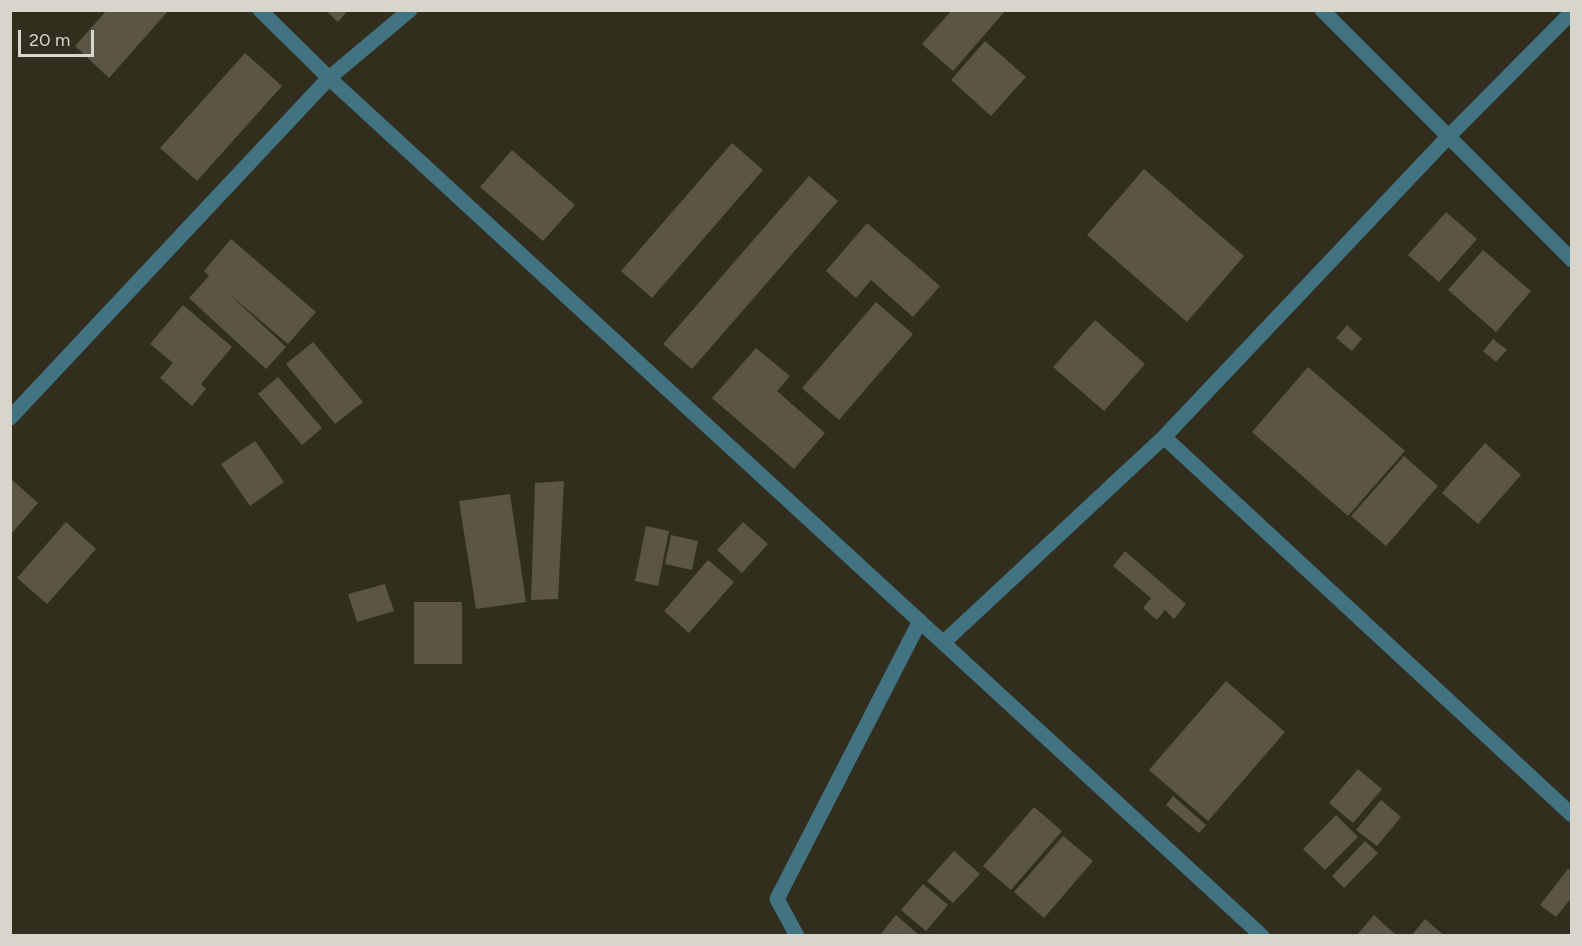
<!DOCTYPE html>
<style>
body{margin:0}
#map{position:relative;width:1582px;height:946px;overflow:hidden;background:#322e1e;font-family:Figtree,sans-serif}
canvas{display:block}
.frame{position:absolute;inset:0;border:12px solid #d8d5cc;pointer-events:none}
.scale{position:absolute;left:18px;top:30px;width:76px;height:27px;box-sizing:border-box;border:3px solid #d8d5cc;border-top:0;padding-left:8px;font-size:18px;line-height:21px;white-space:nowrap;color:#d8d5cc;-webkit-text-stroke:4px #322e1e;paint-order:stroke}
</style>
<div id="map">
<canvas width="1582" height="946"></canvas>
<div class="frame"></div>
<div class="scale">20 m</div>
</div>
<script>
const c = document.querySelector('canvas').getContext('2d');
c.lineJoin = 'round';
function paint(path, color) {
  c.fillStyle = color;
  c.fill(path, 'evenodd');
}
function trace(path, color, width, dash) {
  c.strokeStyle = color;
  c.lineWidth = width;
  c.lineCap = dash ? 'butt' : 'round';
  c.setLineDash(dash || []);
  c.stroke(path);
}
const building = new Path2D(`
 M107 10H169L109 78 75 46Z
 M325 10H348L338 22Z
 M952 10H1006L953 71 922 44Z
 M985 41 1026 77 991 116 951 80Z
 M245 53 282 86 197 181 160 148Z
 M732 143 763 170 652 298 621 271Z
 M512 150 575 205 543 241 480 187Z
 M1144 169 1244 256 1187 322 1087 235Z
 M809 176 838 201 692 369 663 344Z
 M1446 212 1477 239 1439 282 1408 255Z
 M867 223 940 286 913 317 871 280 856 298 826 271Z
 M231 239 316 312 288 344 228 293 286 347 266 369 189 298 209 276 204 271Z
 M1483 250 1531 291 1496 332 1448 290Z
 M876 302 913 334 839 420 802 388Z
 M183 305 232 347 201 384 206 389 192 406 160 378 173 363 150 344Z
 M1095 320 1145 364 1104 411 1053 367Z
 M1347 325 1362 339 1352 351 1336 338Z
 M1493 339 1507 350 1496 362 1483 351Z
 M313 342 363 402 335 424 286 364Z
 M756 348 790 376 777 391 825 433 794 469 712 398Z
 M1308 367 1405 451 1348 516 1252 432Z
 M278 377 322 428 302 445 258 394Z
 M255 441 284 482 250 506 221 464Z
 M1485 443 1521 475 1478 524 1442 493Z
 M1404 456 1438 486 1386 546 1351 516Z
 M10 478 38 503 10 535Z
 M564 481 558 599 531 600 535 483Z
 M510 494 526 602 476 609 459 501Z
 M66 522 96 549 47 604 17 578Z
 M743 522 768 544 742 573 717 550Z
 M646 526 669 531 658 586 635 581Z
 M671 535 698 541 692 570 665 564Z
 M1125 551 1186 604 1174 619 1165 610 1157 620 1143 608 1151 598 1113 566Z
 M708 560 734 582 689 633 664 611Z
 M385 584 394 611 357 622 348 594Z
 M414 602H462V664H414Z
 M1226 681 1285 732 1208 821 1149 770Z
 M1358 769 1382 789 1353 823 1329 803Z
 M1173 796 1206 825 1199 833 1166 805Z
 M1381 800 1401 817 1377 846 1356 830Z
 M1034 807 1062 831 1011 890 983 866Z
 M1336 815 1358 837 1325 870 1303 849Z
 M1063 836 1093 861 1044 918 1014 892Z
 M1365 841 1378 853 1344 888 1332 876Z
 M954 851 980 874 953 903 927 881Z
 M1568 869 1572 871V897L1556 917 1540 905Z
 M923 884 948 905 926 931 901 910Z
 M896 915 920 936H879Z
 M1374 915 1397 936H1356Z
 M1425 919 1445 936H1411Z`);
const minor = new Path2D(`
 M410 10 329 78 1262 936
 M1322 10 1572 260
 M10 418 329 78 260 10
 M1164 437 1572 815
 M944 642 1164 437 1448 137 1572 12
 M797 936 777 899 920 621`);
paint(building, '#5a5544');
trace(minor, '#427382', 15);
</script>
